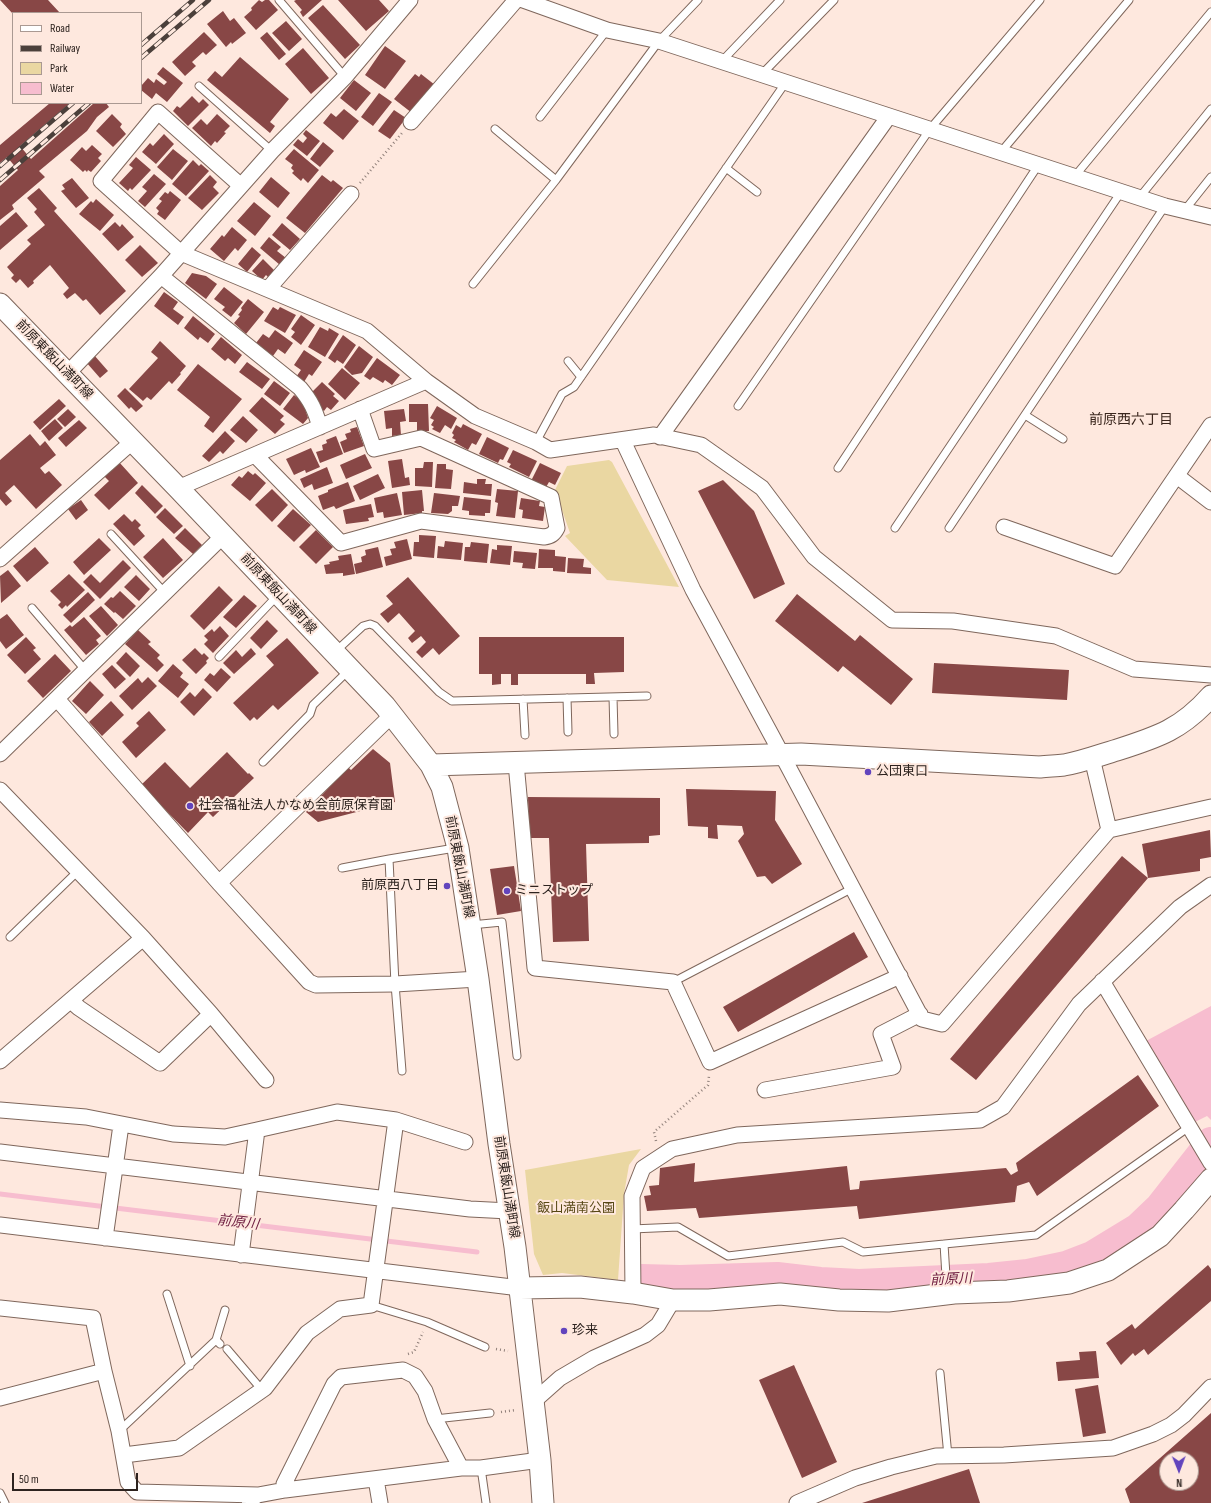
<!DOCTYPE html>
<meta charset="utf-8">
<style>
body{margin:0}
#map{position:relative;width:1211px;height:1503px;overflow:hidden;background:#fee8de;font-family:"Sofia Sans Condensed",sans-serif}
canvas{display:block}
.legend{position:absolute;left:12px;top:12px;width:130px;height:92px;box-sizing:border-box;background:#fee8de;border:1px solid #aa9992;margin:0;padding:5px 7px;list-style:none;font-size:12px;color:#2d231f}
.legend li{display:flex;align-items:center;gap:8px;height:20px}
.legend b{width:20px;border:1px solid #aa9992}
.north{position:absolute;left:1159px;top:1451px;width:40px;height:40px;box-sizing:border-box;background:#fee8de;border:1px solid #aa9992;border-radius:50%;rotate:179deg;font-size:11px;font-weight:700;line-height:16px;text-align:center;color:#2d231f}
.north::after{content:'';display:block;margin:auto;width:14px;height:18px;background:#6244bd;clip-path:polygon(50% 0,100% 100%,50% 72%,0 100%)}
.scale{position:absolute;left:12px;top:1473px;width:126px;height:18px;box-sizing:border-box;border:2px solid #2d231f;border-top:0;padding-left:5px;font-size:12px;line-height:14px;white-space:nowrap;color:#2d231f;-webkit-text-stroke:3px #fee8de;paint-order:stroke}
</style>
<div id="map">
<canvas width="1211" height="1503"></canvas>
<ul class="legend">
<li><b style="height:5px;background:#fff"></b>Road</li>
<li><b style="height:5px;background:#4b403b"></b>Railway</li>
<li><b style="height:11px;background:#ead7a2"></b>Park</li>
<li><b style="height:11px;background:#f7bdcf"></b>Water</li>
</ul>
<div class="north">N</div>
<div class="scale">50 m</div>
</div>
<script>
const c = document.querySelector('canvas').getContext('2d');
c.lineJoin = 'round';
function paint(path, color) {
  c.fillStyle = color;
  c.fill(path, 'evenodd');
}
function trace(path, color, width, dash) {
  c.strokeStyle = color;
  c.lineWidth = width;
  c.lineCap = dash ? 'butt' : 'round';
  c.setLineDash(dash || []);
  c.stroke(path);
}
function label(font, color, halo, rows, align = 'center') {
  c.font = font + ' "Sofia Sans Condensed","Noto Sans JP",sans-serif';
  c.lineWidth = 4;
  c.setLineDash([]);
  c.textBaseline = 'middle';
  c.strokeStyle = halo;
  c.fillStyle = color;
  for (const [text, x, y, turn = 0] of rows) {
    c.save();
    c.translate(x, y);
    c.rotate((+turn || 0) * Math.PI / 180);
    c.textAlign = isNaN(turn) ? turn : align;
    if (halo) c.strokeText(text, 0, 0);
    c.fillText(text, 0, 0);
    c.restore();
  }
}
const green = new Path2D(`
 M609 460 612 462 679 587 607 580 565 536 570 533 555 490 567 466Z
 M641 1149 629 1165 624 1194 618 1280 562 1273 543 1275 534 1254 525 1170Z`);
const water = new Path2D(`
 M1211 1006V1120L1207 1116 1193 1123 1146 1041Z`);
const stream = new Path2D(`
 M0 1194 477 1252`);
const river = new Path2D(`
 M641 1279 680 1280 777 1277 820 1282 859 1284 989 1278 1028 1274 1066 1266 1092 1256 1138 1228 1160 1207 1211 1142`);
const building = new Path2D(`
 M0 0H48L60 13H13V14Z
 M259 0 262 2 265 0H269L278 10 256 30 244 17 252 10 251 8Z
 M296 0H322L303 17 300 12 302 10 294 1Z
 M338 0H379L389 11 366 31Z
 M323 5 360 45 345 59 308 18Z
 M223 11 230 21 234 18 246 33 232 44 231 42 226 47 207 24Z
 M286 21 302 39 289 51 272 33Z
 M204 32 217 45 206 55 203 52 192 62 196 66 185 76 172 62Z
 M267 32 286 54 279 60 260 38Z
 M385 46 406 61 385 89 365 75Z
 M303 48 329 78 311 94 285 64Z
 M240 57 289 99 270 122 275 126 270 133 207 80 215 71 222 77Z
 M163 67 183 83 167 102 156 93 152 99 141 90V86L148 78 154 83 156 79 164 85 167 82 157 74Z
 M415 74 419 77 421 74 435 85 412 113 394 99Z
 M354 80 371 93 356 111 340 98Z
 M379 93 392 102 373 126 361 117Z
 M192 96 199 103 203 99 209 105 188 126 173 111 177 106 180 108Z
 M50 103H70L20 146 31 159 94 103H106L109 107 97 117 87 131 39 171 45 177 12 205 14 209 0 220V186L18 170 7 157 0 163V145Z
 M344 109 359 121 343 140 323 123 331 113 336 117Z
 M394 110 406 118 390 139 378 131Z
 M112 114 122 124 120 127 126 134 113 147 96 131Z
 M217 114 230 126 224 132 226 133 217 143 215 141 211 146 192 128 201 119 207 125Z
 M306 130 320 141 307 156 293 145 298 139 303 143 307 138 303 134Z
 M164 134 174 144 156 164 142 152 150 143 153 146Z
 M323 142 334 151 320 167 310 159Z
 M92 145 102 154 98 158 101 161 91 172 88 170 87 172 85 170 83 172 70 160 82 147 86 151Z
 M173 149 188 161 172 180 157 167Z
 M294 149 319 170 308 183 303 178 301 181 292 173 294 171 291 168 293 165 285 159Z
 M136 157 151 170 132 190 130 188 128 191 119 183 133 168 129 165Z
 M193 160 199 166 201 164 209 171 186 196 172 184Z
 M154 174 166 184 145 207 138 201 147 191 142 187Z
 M210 175 217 182 213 187 219 193 202 210 188 198Z
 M322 175 331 182 333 180 343 188 305 233 286 218Z
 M271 177 290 193 278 208 259 192Z
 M72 178 89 198 76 208 61 191 65 189 62 185Z
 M39 188 57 208 54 211 126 291 100 315 86 299 83 301 75 293 67 299 63 294 69 288 50 265 33 281 34 283 28 288 20 279 16 283 11 278 14 275 7 267 31 244 27 240 45 225 34 212 37 209 27 198Z
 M170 191 181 200 165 220 157 214 159 211 156 208 162 201 159 199 165 192 168 194Z
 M96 199 114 215 100 231 79 214 91 201 93 203Z
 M254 202 271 216 255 236 237 221Z
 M16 212 28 226 0 250V226Z
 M115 222 120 227 122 224 134 237 118 251 102 234Z
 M282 223 300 239 290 250 272 235Z
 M232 227 247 240 238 251 235 248 224 261 210 249 222 235 224 237Z
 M269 237 281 247 277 251 286 258 280 265 260 248Z
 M140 245 158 263 142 277 125 260Z
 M252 247 261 255 247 272 238 264Z
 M263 259 275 271 269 278 266 275 262 280 252 271Z
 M192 273 206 276 217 284 206 299 185 283Z
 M224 287 243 302 231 317 222 310 225 307 214 299Z
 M164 292 178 302 173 309 184 317 178 325 154 306Z
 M248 299 264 312 246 334 234 323 240 316 238 315 242 310 241 308Z
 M273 307 278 310 280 307 296 315 285 333 264 321Z
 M301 315 315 325 301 345 291 337 295 332 291 329Z
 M193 316 215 334 208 343 200 337 198 340 184 328Z
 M320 327 328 331 329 328 339 334 325 357 308 347Z
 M275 330 293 343 285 354 278 349 273 356 256 343 263 334 269 338Z
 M343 335 356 345 343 364 337 360 335 363 328 358Z
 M221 337 242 355 235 364 228 358 225 361 211 349Z
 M160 341 186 366 180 373 181 374 172 384 169 381 151 400 147 397 143 401 129 389 158 358 151 352Z
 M359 346 373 357 362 373 352 375 344 367Z
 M304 350 322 362 312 376 309 374 304 382 296 377 301 370 294 365Z
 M94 355 108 371 100 378 86 362Z
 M377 358 400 375 392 385 385 380 383 383 373 377 370 380 364 376Z
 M247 362 270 379 262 389 239 372Z
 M198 364 242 399 213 433 204 426 210 417 177 390Z
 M342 368 360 383 345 400 328 384Z
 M274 381 290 393 280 406 264 394Z
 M322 382 335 394 333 396 339 401 331 410 327 407 324 411 318 406 320 403 310 394Z
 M125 388 143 406 136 412 131 407 129 409 117 396Z
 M294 395 303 402 308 418 303 424 283 409Z
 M262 397 284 416 280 420 285 424 275 434 249 411Z
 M59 399 66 406 40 430 33 422Z
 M409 404H428L429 431H417V422H409Z
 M437 406 457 418 451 429 445 425 440 433 432 429 434 427 431 425 434 420 430 418Z
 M68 409 76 417 65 427 57 419Z
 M404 409 406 421 400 422 401 435 392 436V428L386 429 384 411Z
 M243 416 258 430 246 443 230 430Z
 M55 419 63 428 49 441 41 431Z
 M79 420 87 428 66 447 58 438Z
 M463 424 482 434 476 445 472 443 468 450 454 442 456 440 452 438 454 435 452 433 456 425 461 428Z
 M357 427 364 446 344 453 340 442 347 439 345 434 351 432 350 429Z
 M225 431 235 441 223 454 220 451 209 462 202 456Z
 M30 434 40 446 45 441 56 455 40 468 45 474 49 471 62 485 36 509 14 485 5 493 12 501 6 506 0 499V460Z
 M336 436 343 454 320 463 316 452 323 450 322 445 327 443 326 440Z
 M487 437 509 448 503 460 500 459 498 463 479 454Z
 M311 448 320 467 306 473 305 470 294 475 286 459Z
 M513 450 537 461 529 477 509 467 511 464 507 462Z
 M365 454 372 468 346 479 340 465Z
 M402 459 405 478 409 477 410 485 392 488 388 461Z
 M119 462 138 483 109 510 94 495 109 481 104 476Z
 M424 462H433L432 487 415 486V468H423Z
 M540 463 561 473 555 485 549 482 545 489 531 481Z
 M437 464H446V469L453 470 451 489 435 488Z
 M327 467 333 483 314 490 312 484 304 488 300 479Z
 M248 471 253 475 255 473 266 483 250 501 231 485 239 476 242 478Z
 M378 474 385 488 360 500 353 486Z
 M477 479H486L485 484H492L491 496 463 493 464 482 477 484Z
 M723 480 754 511 785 584 754 599 698 491Z
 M348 482 355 501 336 509 334 506 323 510 318 496 328 492V490Z
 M142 485 163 506 155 514 135 493Z
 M272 489 288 505 272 522 255 505Z
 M497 489 518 491 515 518 496 516 498 503 495 502Z
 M422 490 424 511H422V513L404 515 402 492Z
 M397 493 402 515 384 518 383 512 377 513 374 498Z
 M434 493 460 496 458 506H452V511L448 514 431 513Z
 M464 497 491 500 490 513H485V516L469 515V511L462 510Z
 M521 498 540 501 539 506 545 507 543 521 522 518 523 510 519 509Z
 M81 500 88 510 76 520 68 509Z
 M371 504 374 517 368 518 369 521 346 524 343 510Z
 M165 508 183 526 174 534 156 517Z
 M293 509 311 525 294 542 277 526Z
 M124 514 132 522 135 519 141 525 138 528 145 536 134 546 113 524Z
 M185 528 202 545 193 554 175 538Z
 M316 530 333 547 316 564 299 547Z
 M419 535 436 536 434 558 413 556 414 542H419Z
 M99 538 111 550 84 575 73 562Z
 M163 538 183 560 163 578 143 557Z
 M407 539 412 559 386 566 384 557 392 555 390 549 396 548 394 542Z
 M445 541 463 543 461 560 437 558 438 546 444 547Z
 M471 542 489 544 487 563 464 561 465 547H470Z
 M497 545 512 546 510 565 490 563 492 549 497 550Z
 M35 547 49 563 27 582 13 566Z
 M378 547 383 567 356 574 354 564 362 562 361 557 366 555 365 550Z
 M539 549 555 550V556L566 557 565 572 553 571V568H538Z
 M514 551 537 553 535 569 522 568 523 563 513 562Z
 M351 554 355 574 343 576V573L326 574 324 565 330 564 329 562 339 560 338 556Z
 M568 558 584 559 583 567 591 568V574L567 573Z
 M123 560 131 568 100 599 83 582 91 574 100 583Z
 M8 570 21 586 1 603 0 576Z
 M69 574 85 590 67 607 66 605 62 609 58 605 61 602 50 591Z
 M136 575 150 589 139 601 124 587Z
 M408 577 460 636 439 655 433 648 422 658 416 652 426 642 421 636 412 643 408 638 415 631 399 613 388 623 380 614 393 604 386 596Z
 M219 586 233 600 204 630 190 616Z
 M120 591 136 606 123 619 115 612 114 613 104 604 111 597 113 598Z
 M88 592 95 600 71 623 63 615Z
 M797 594 855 641 860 635 913 679 891 705 843 666 838 672 775 621Z
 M244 595 257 606 236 628 223 617Z
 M101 606 118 625 107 636 89 616Z
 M7 614 24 635 6 649 0 641V619Z
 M84 617 101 636 96 640 99 644 86 655 64 630 70 625 72 627Z
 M267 620 278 631 261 649 250 638Z
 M220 626 229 636 213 653 204 644 208 640 204 636 212 629 214 632Z
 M138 630 151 642 148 644 160 655 157 658 164 665 157 672 125 644Z
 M26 637 36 648 33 650 41 659 25 674 7 655Z
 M479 637H624V672L594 673 595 684H586V674H518V685H511V674H501V684L492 685V674H479Z
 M287 638 319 673 278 710 273 705 257 720 254 717 250 721 233 703 274 665 266 656Z
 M195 648 202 655 204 653 209 658 206 661 207 663 196 674 182 660Z
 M251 648 256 654 234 674 223 663 236 650 242 657Z
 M126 652 140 666 130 677 116 663Z
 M55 654 71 671 43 698 27 681Z
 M934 663 1069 670 1067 700 932 693Z
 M173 664 183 673 180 677 189 684 178 698 158 681Z
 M112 665 126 679 115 689 102 674Z
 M221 668 231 677 217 692 204 680 210 673 214 676Z
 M148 677 157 686 132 710 119 696 138 678 142 683Z
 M90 681 104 695 86 714 72 701Z
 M203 688 212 697 194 716 180 702 190 692 195 697Z
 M111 701 124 715 102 736 89 722Z
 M149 711 166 730 136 758 122 742 139 726 136 723Z
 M373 749 390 763 395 802 318 822 306 812 348 767 351 770Z
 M227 752 248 774 249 773 254 778 213 817 208 812 188 833 141 785 165 762 190 788Z
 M686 789 776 791 775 820 802 864 772 884 765 876 757 877 738 841 744 834 742 826 717 825 718 839 708 838V827L688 826Z
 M528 797 660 798V835L649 836V843L586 844 589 941 553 942 549 838H529Z
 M1210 830 1211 857 1200 859V871L1148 878 976 1080 950 1059 1122 856 1148 878 1142 844Z
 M514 866 521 911 497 915 490 869Z
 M854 932 868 957 738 1032 723 1007Z
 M1138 1075 1159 1106 1037 1196 1029 1182 1017 1186 1015 1202 859 1219 857 1206 699 1218 696 1208 647 1211 644 1196 651 1195 649 1186 659 1185 660 1168 695 1163 694 1182 847 1166 850 1190 859 1189 860 1181 1006 1168 1011 1175 1018 1171 1016 1163Z
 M1208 1265 1211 1269V1301L1148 1355 1144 1349 1135 1356 1133 1353 1121 1365 1106 1343 1132 1324 1135 1329Z
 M1096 1351 1099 1378 1058 1381 1056 1362 1080 1360 1079 1352Z
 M794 1365 837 1462 802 1478 759 1380Z
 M1098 1385 1106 1433 1083 1437 1075 1389Z
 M1211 1413V1503H1130L1125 1489ZM1167 1459H1191V1483H1167Z
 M969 1469 980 1503H862Z`);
const path = new Path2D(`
 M360 183 402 133
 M656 1141 654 1132 708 1085 709 1076
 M496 1349 508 1351
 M408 1354 414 1352 423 1332
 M501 1412 516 1410`);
const lane = new Path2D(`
 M279 0 345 77
 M722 61 780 0
 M762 74 834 0
 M199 86 272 151
 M540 117 607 30
 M495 129 556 180
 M1001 152 1129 0
 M726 168 757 192
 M1075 176 1211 12
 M1139 198 1211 109
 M1184 211 1211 177
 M473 284 556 180 659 41 698 0
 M568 361 581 377
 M738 406 930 129 1040 0
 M1025 415 1063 439
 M536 442 562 394 574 387 786 82
 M838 468 1039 164
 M895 528 1121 192
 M949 528 1165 206
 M111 534 165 593
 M32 608 86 671
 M335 652 363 626 370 624 375 626 439 692 452 701 647 696
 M219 657 278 595
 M613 697 614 734
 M567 698 568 732
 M523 699 525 735
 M263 762 310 714 313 705 348 671
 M342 868 389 859
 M471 925 502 922 517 1056
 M10 937 78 871
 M673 982 853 888
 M402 1071 395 984 389 859 455 848
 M632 1229 678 1227 728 1256 843 1242 863 1252 1036 1235 1189 1127
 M944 1244 947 1292
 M167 1294 190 1366
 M371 1305 427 1322 485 1347
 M216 1340 225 1310
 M227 1349 262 1390
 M940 1373 948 1456
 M435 1419 490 1413
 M119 1431 216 1340 220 1344
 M481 1468 486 1503
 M0 1493 5 1503`);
const street = new Path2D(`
 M523 0 607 30 659 41 1165 206 1211 217
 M411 122 516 0
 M240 185 158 112 101 181 181 253 367 331 426 381
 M161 276 300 388C311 401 315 410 320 427
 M268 289 351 194
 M67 374 161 276 272 151 345 77 410 0
 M660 437 889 116
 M623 441 693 590 773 738 922 1019 942 1024 1109 830 1211 807
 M255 455 341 543 421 521 544 537C551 536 554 534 557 528L551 497 421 438 374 449 360 409
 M1177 476 1211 502
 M178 488 426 381 475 416 536 442 550 450 654 435 701 445 762 488 814 557 892 620 953 621 1056 636 1134 669 1211 675
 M1004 527 1115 566 1211 425
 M0 559 132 442
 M57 699 219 883 309 982 316 985 395 984 478 979
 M0 754 223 536
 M1092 758 1109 830
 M516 763 535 968 673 982 710 1062 900 976
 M0 790 143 938 211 1014 266 1080
 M219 883 392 715
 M1102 981 1211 1163
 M71 1001 79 1008 160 1063 211 1014
 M0 1061 143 938
 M765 1090 893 1067 881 1034 920 1014
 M0 1110 86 1117 173 1134 225 1137 257 1130
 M0 1152 470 1209 509 1211
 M0 1225 520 1288
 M105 1238 121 1125
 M241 1255 257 1130 337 1112 396 1120 465 1142
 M633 1293 632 1196 643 1168 672 1149 737 1135 980 1120 1003 1107 1079 1004 1180 907 1211 885
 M0 1308 93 1318 104 1371
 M0 1398 104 1371 119 1431 128 1482 137 1492 258 1495
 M533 1402 560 1378 594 1358 645 1335 658 1325 673 1300
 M124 1455 179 1448 265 1388 307 1333 340 1309 371 1305 396 1120
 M376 1479 380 1503
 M285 1490 284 1484 334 1384 341 1377 403 1370 415 1376 425 1391 435 1419 461 1468
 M249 1500 258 1495 285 1490 461 1468H481L540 1460
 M797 1503 855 1478 891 1467 936 1456 1004 1455 1113 1448 1153 1434 1171 1425 1184 1415 1211 1387`);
const secondary = new Path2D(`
 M0 304 178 488 385 706 431 765 442 787 458 848 478 979 499 1144 515 1247 540 1460 543 1503
 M431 765 801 754 1040 767C1048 766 1056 766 1064 765 1082 762 1100 755 1117 750 1158 737 1182 729 1211 696
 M520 1288 580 1287 633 1293 673 1300H709L780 1294 839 1300 888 1301 954 1293 1008 1291 1069 1283 1108 1270 1160 1236 1184 1210 1211 1179`);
const rail = new Path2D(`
 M141 45 193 0
 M141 58 209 0
 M0 166 73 103
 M0 180 89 103`);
const markers = [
 [868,772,4,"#6244bd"],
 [190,806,4,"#6244bd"],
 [447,886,4,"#6244bd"],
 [507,891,4,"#6244bd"],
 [564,1331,4,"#6244bd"]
];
const streetNames = [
 ["前原東飯山満町線",54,360,46],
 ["前原東飯山満町線",278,594,47],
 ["前原東飯山満町線",459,867,79],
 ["前原東飯山満町線",506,1187,81]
];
const poiNames = [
 ["公団東口",876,772],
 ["社会福祉法人かなめ会前原保育園",198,806],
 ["前原西八丁目",439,886,"right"],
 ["ミニストップ",515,891],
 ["珍来",572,1331]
];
const parkNames = [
 ["飯山満南公園",576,1209]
];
const neighbourhoodNames = [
 ["前原西六丁目",1131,420]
];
const waterNames = [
 ["前原川",238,1223,7],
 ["前原川",951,1280,-3]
];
paint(green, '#ead7a2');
paint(water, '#f7bdcf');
trace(stream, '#f7bdcf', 5);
trace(river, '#f7bdcf', 30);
paint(building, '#884746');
trace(lane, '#7f675c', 9);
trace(street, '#7f675c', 17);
trace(secondary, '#7f675c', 23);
trace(path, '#91817b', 2.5, [1, 3]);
trace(lane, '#fff', 7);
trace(street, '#fff', 15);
trace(secondary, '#fff', 21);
trace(rail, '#4b403b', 4.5);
trace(rail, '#fee8de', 3, [9]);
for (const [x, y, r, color] of markers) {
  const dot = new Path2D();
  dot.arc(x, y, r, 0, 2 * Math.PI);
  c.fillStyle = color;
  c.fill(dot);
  trace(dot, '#fee8de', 1.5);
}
label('13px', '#2d231f', '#fee8de', streetNames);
label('13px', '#2d231f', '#fee8de', poiNames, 'left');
label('13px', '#574714', '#fee8de', parkNames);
label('14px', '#3a261d', '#fee8de', neighbourhoodNames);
label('italic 14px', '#712042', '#fee8de', waterNames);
</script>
